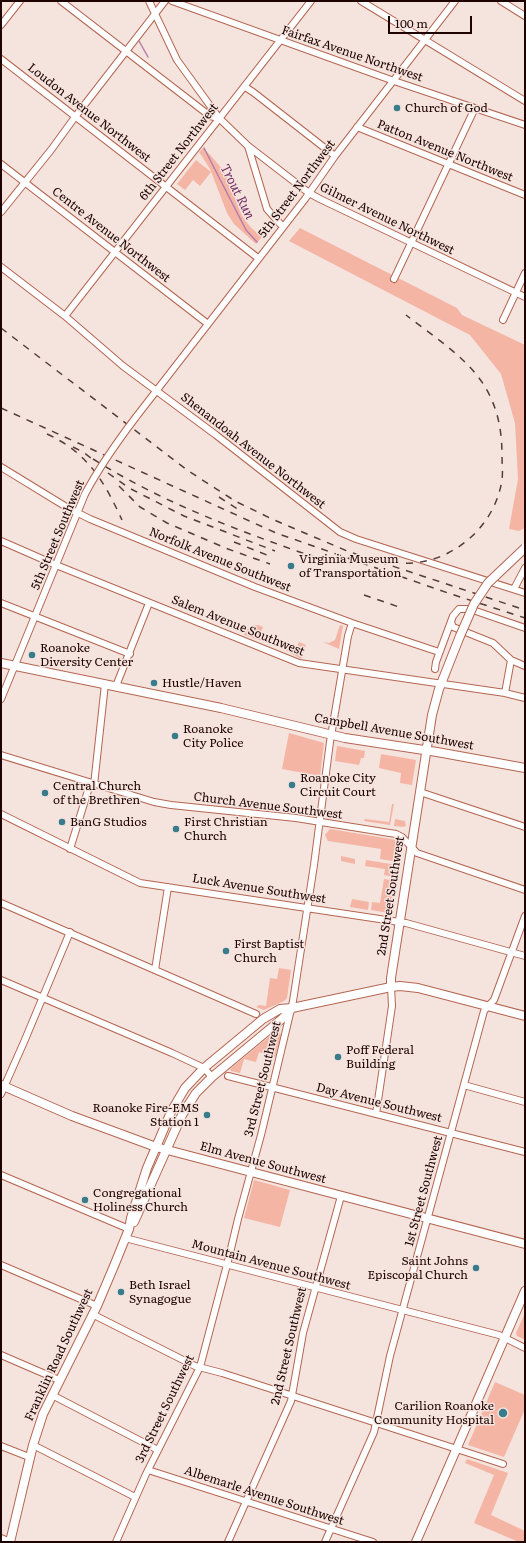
<!DOCTYPE html>
<style>
body{margin:0}
#map{position:relative;width:526px;height:1543px;overflow:hidden;background:#f5e3de;font-family:Literata,serif}
canvas{display:block}
.frame{position:absolute;inset:0;border:2px solid #1e0300;pointer-events:none}
.scale{position:absolute;left:388px;top:16px;width:84px;height:18px;box-sizing:border-box;border:2px solid #1e0300;border-top:0;padding-left:5px;font-size:12px;line-height:14px;white-space:nowrap;color:#1e0300;-webkit-text-stroke:3px #f5e3de;paint-order:stroke}
</style>
<div id="map">
<canvas width="526" height="1543"></canvas>
<div class="frame"></div>
<div class="scale">100 m</div>
</div>
<script>
const c = document.querySelector('canvas').getContext('2d');
c.lineJoin = 'round';
function paint(path, color) {
  c.fillStyle = color;
  c.fill(path, 'evenodd');
}
function trace(path, color, width, dash) {
  c.strokeStyle = color;
  c.lineWidth = width;
  c.lineCap = dash ? 'butt' : 'round';
  c.setLineDash(dash || []);
  c.stroke(path);
}
function label(font, color, halo, rows, align = 'center') {
  c.font = font + ' Literata,serif';
  c.lineWidth = 3;
  c.setLineDash([]);
  c.textBaseline = 'middle';
  c.strokeStyle = halo;
  c.fillStyle = color;
  for (const [text, x, y, turn = 0] of rows) {
    c.save();
    c.translate(x, y);
    c.rotate((+turn || 0) * Math.PI / 180);
    c.textAlign = isNaN(turn) ? turn : align;
    if (halo) c.strokeText(text, 0, 0);
    c.fillText(text, 0, 0);
    c.restore();
  }
}
const green = new Path2D(`
 M203 148C214 158 225 171 231 185 240 210 239 219 262 237L256 244 234 224 227 213 210 169 199 152Z
 M196 160 211 172 200 186 193 180 185 190 177 184Z
 M300 228 457 308 462 315 525 345V528L519 531 509 529 518 479 515 423 501 374 470 335 289 241Z
 M258 625 263 627 259 637 275 645 244 635C247 628 250 626 258 625Z
 M340 625 343 626 339 649 323 642 329 643 335 640Z
 M299 642 306 645 301 659 279 646 295 652Z
 M289 733 324 743 320 776 282 769Z
 M337 746 365 751 364 758H361L359 765 335 761Z
 M381 754 416 760 412 785 400 783 401 773 379 768Z
 M392 804H394L390 825 364 821 365 819 389 822Z
 M395 819 405 821 406 826 403 827 394 826Z
 M330 829 397 840 401 846 398 862 380 859 381 849 328 841 325 835Z
 M341 856 355 859V864L341 861Z
 M366 860 397 865 395 877 384 875 385 869 365 866Z
 M384 879 395 881 389 913 371 910 372 902 380 903Z
 M352 899 369 902 368 910 350 907Z
 M279 968 291 970 287 998 284 1001 264 1010 256 1007 259 1005 266 1006 270 978 277 979Z
 M276 1031H279L281 1035 275 1057 259 1052 256 1062 244 1059 240 1073 231 1071 230 1069Z
 M254 1180 290 1190 280 1227 244 1218Z
 M525 1313V1340L517 1336 516 1333Z
 M495 1382 525 1395V1409L504 1457 468 1445Z
 M467 1459 508 1473 491 1515 525 1531V1542H519L474 1523 494 1475 465 1463Z`);
const stream = new Path2D(`
 M139 41 148 57
 M204 148 246 230 257 242`);
const minor = new Path2D(`
 M61 1 210 116 219 118
 M149 1 177 60 219 118 248 146 309 193 320 199 525 297
 M172 1 394 81 525 125
 M361 1 525 101
 M501 1 525 16
 M1 25 20 1
 M1 59 258 258
 M245 87 253 92 335 156
 M357 127 525 195
 M248 146 267 209 283 227
 M1 164 208 324
 M1 212 51 150 75 117 165 1
 M1 267 65 316 123 366 216 435 340 532 356 539 525 593
 M394 279 475 108
 M65 316 311 1
 M503 320 525 273
 M136 417 305 199 335 156 455 1
 M1 467 68 508 90 519 255 587 352 623 439 652
 M1 541 56 565 299 663 505 693 525 698
 M514 589 525 568
 M1 603 130 654
 M451 622 453 627 493 643 511 660 525 666
 M435 669 436 662 453 616 459 609H470L525 628
 M116 686 149 603
 M505 693 511 660
 M1 699 85 494
 M1 755 154 802 171 805 296 818 396 834 402 837 417 853 525 890
 M94 785 105 684
 M420 792 525 827
 M1 814 140 883 406 923 525 956
 M70 849 90 784
 M1 903 256 1014
 M155 970 168 887
 M1 980 172 1053 204 1068 212 1077
 M228 1076 525 1152
 M464 1085 525 1102
 M1 1094 24 1042 70 932
 M376 1114 392 1006 391 987
 M1 1175 129 1229
 M125 1238 499 1335 525 1348
 M1 1265 97 1306
 M92 1314 195 1366 222 1373 503 1464
 M1 1355 59 1380
 M52 1395 158 1450
 M33 1445 135 1497
 M1 1446 29 1457
 M148 1470 373 1542
 M1 1538 10 1542
 M116 1542 146 1474 200 1367 229 1257 238 1219 261 1135 293 1001 314 865 330 742 348 636 352 623
 M228 1542 291 1401 303 1333 341 1196
 M325 1542 374 1432 390 1356 484 1011 488 1006 494 1000 525 916`);
const major = new Path2D(`
 M1 663 221 708 345 738 437 752 525 768
 M391 987V978L432 715 439 689 460 636
 M1 1085 72 1116 156 1147 525 1244
 M134 1222 182 1115 196 1093 212 1077 283 1018 292 1008
 M10 1542 33 1445 43 1414 97 1306 114 1266 129 1229 131 1218 147 1168 171 1112 185 1088 204 1068 263 1019 280 1009 292 1008 391 987 400 986 418 988 525 1016
 M416 1542 525 1291`);
const rail = new Path2D(`
 M1 328 187 470 235 501 272 519 347 551 525 610
 M1 408 276 533 448 593 525 618
 M47 434C88 453 104 481 122 520
 M73 447 83 452 96 462
 M93 459C168 506 248 534 331 563
 M108 473 129 488 184 516 275 551
 M119 486 140 507 167 523 228 549 270 564
 M219 497 242 512
 M234 542 272 557
 M392 562C411 565 431 562 448 553 476 539 497 512 502 480 503 472 502 464 502 456 502 434 499 414 489 394 472 360 435 338 406 315
 M364 595 399 607`);
const minorBridge = new Path2D(`
 M85 494C100 466 117 442 136 417`);
const majorBridge = new Path2D(`
 M460 636 474 604 488 583 525 548`);
const markers = [
 [397,108,4,"#387b8b"],
 [291,566,4,"#387b8b"],
 [32,655,4,"#387b8b"],
 [154,683,4,"#387b8b"],
 [175,736,4,"#387b8b"],
 [292,785,4,"#387b8b"],
 [45,793,4,"#387b8b"],
 [62,822,4,"#387b8b"],
 [176,829,4,"#387b8b"],
 [226,951,4,"#387b8b"],
 [338,1057,4,"#387b8b"],
 [207,1115,4,"#387b8b"],
 [85,1200,4,"#387b8b"],
 [476,1268,4,"#387b8b"],
 [121,1292,4,"#387b8b"],
 [503,1413,5,"#387b8b"]
];
const streetNames = [
 ["Fairfax Avenue Northwest",352,54,19],
 ["Loudon Avenue Northwest",89,113,38],
 ["Patton Avenue Northwest",445,151,22],
 ["6th Street Northwest",179,152,-52],
 ["5th Street Northwest",297,189,-53],
 ["Gilmer Avenue Northwest",387,219,26],
 ["Centre Avenue Northwest",111,235,38],
 ["Shenandoah Avenue Northwest",253,451,38],
 ["5th Street Southwest",58,535,-67],
 ["Norfolk Avenue Southwest",220,560,22],
 ["Salem Avenue Southwest",238,626,22],
 ["Campbell Avenue Southwest",394,732,10],
 ["Church Avenue Southwest",268,806,7],
 ["Luck Avenue Southwest",259,889,9],
 ["2nd Street Southwest",391,896,-81],
 ["3rd Street Southwest",263,1079,-76],
 ["Day Avenue Southwest",379,1103,14],
 ["Elm Avenue Southwest",263,1163,15],
 ["1st Street Southwest",424,1191,-75],
 ["Mountain Avenue Southwest",271,1265,15],
 ["2nd Street Southwest",289,1346,-77],
 ["Franklin Road Southwest",59,1355,-65],
 ["3rd Street Southwest",165,1409,-64],
 ["Albemarle Avenue Southwest",264,1496,18]
];
const poiNames = [
 ["Church of God",405,108],
 ["Virginia Museum",299,559],
 ["of Transportation",299,573],
 ["Roanoke",40,648],
 ["Diversity Center",40,662],
 ["Hustle/Haven",162,683],
 ["Roanoke",183,729],
 ["City Police",183,743],
 ["Roanoke City",300,778],
 ["Circuit Court",300,792],
 ["Central Church",53,786],
 ["of the Brethren",53,800],
 ["BanG Studios",70,822],
 ["First Christian",184,822],
 ["Church",184,836],
 ["First Baptist",234,944],
 ["Church",234,958],
 ["Poff Federal",346,1050],
 ["Building",346,1064],
 ["Roanoke Fire-EMS",199,1108,"right"],
 ["Station 1",199,1122,"right"],
 ["Congregational",93,1193],
 ["Holiness Church",93,1207],
 ["Saint Johns",468,1261,"right"],
 ["Episcopal Church",468,1275,"right"],
 ["Beth Israel",129,1285],
 ["Synagogue",129,1299],
 ["Carilion Roanoke",494,1406,"right"],
 ["Community Hospital",494,1420,"right"]
];
const waterNames = [
 ["Trout Run",237,192,63]
];
paint(green, '#f4b5a4');
trace(stream, '#b47ea7', 1.5);
trace(minor, '#b46651', 8);
trace(major, '#b46651', 10);
trace(minor, '#fff', 6);
trace(major, '#fff', 8);
trace(rail, '#553c38', 1.5, [7, 7]);
trace(minorBridge, '#b46651', 8, []);
trace(majorBridge, '#b46651', 10, []);
trace(minorBridge, '#fff', 6);
trace(majorBridge, '#fff', 8);
for (const [x, y, r, color] of markers) {
  const dot = new Path2D();
  dot.arc(x, y, r, 0, 2 * Math.PI);
  c.fillStyle = color;
  c.fill(dot);
  trace(dot, '#f5e3de', 1.5);
}
label('12px', '#1e0300', '#f5e3de', streetNames);
label('12px', '#1e0300', '#f5e3de', poiNames, 'left');
label('italic 13px', '#6f2d62', '#f5e3de', waterNames);
</script>
